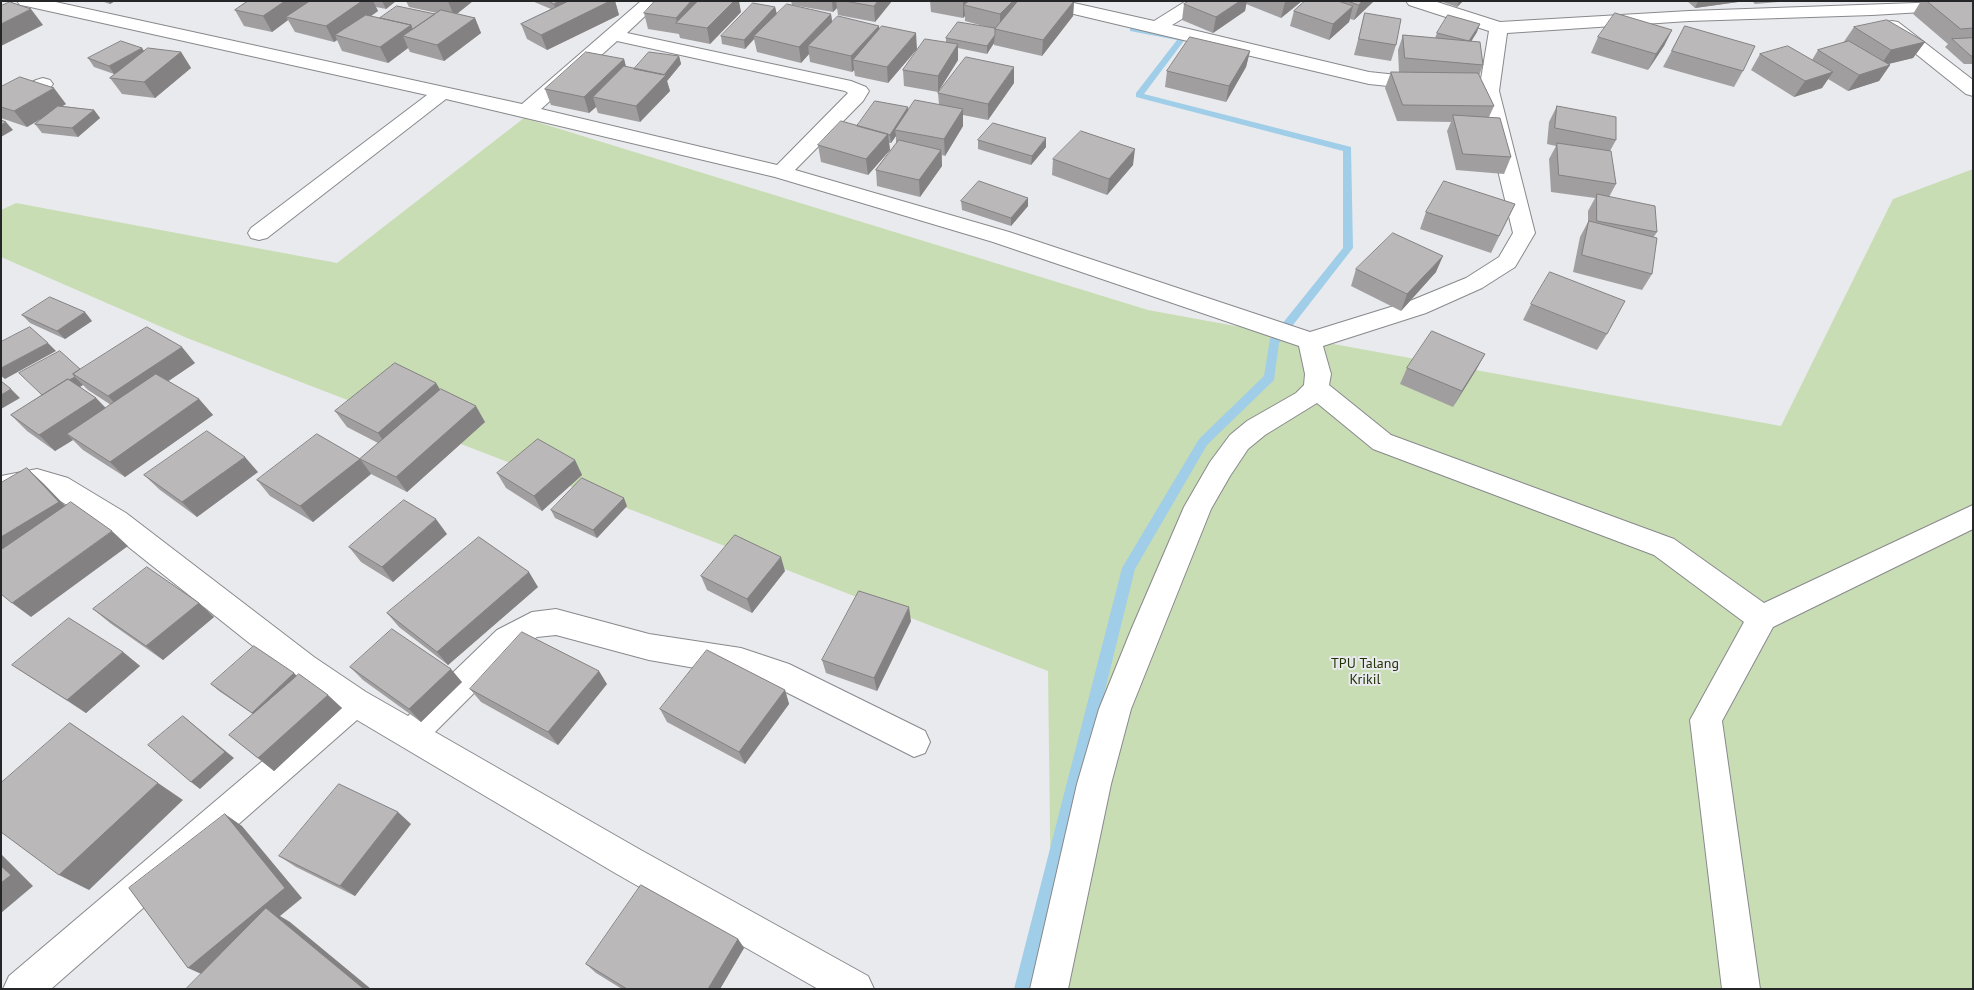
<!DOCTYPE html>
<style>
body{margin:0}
#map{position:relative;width:1974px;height:990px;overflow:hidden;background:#e9eaed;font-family:"PT Sans",sans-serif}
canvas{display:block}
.frame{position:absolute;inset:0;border:2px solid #252627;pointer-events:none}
</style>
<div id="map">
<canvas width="1974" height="990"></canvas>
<div class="frame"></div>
</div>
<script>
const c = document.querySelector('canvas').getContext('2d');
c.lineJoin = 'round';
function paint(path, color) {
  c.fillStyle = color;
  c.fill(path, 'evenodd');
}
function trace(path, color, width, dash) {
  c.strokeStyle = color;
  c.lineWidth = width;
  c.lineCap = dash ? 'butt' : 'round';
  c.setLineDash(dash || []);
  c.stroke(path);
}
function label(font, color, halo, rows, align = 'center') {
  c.font = font + ' "PT Sans",sans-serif';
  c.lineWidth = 4;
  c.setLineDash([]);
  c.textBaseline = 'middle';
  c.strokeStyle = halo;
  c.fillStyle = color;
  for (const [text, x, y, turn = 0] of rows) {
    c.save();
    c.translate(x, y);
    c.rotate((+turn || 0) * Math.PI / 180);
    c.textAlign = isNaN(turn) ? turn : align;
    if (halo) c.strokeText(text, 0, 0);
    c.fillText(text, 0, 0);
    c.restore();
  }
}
const green = new Path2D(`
 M524 118 1148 310 1781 426 1893 199 1973 169V989H1052L1048 671 187 338 1 257V210L16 203 337 263Z`);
const stream = new Path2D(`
 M1130 27 1182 35 1186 38 1144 94 1351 147 1353 248 1279 343 1274 380 1207 445 1135 569 1031 989H1014L1122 568 1199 439 1264 376 1270 339 1343 248V151L1136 97V93L1177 40 1130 31Z`);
const minor = new Path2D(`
 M17 1H51L522 104 641 1H661L627 33 851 81 866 87 869 91 863 101 795 170 1009 232 1310 332 1410 301 1466 278 1499 257 1513 233 1479 91 1489 31 1409 5 1406 1H1434L1500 22 1689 11 1973 1V9L1872 15 1689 21 1507 33 1499 91 1535 233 1515 267 1482 288 1426 313 1323 346 1331 374 1329 385 1391 435 1674 539 1764 603 1973 505V529L1773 627 1722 721 1760 989H1722L1690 720 1744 622 1654 555 1373 449 1317 403 1265 435 1248 449 1230 476 1211 509 1131 709 1111 784 1068 989H1030L1077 784 1099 709 1131 630 1184 507 1210 462 1230 435 1247 421 1296 393 1304 385 1305 374 1299 346 993 242 775 177 446 99 267 238 259 240 251 238 248 233 251 228 427 95 26 6 20 5ZM617 41 845 91 848 93 777 165 541 109Z
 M1031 1H1065L1154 21 1186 1H1208L1205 5 1172 25 1369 72 1426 78 1433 80 1436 84 1433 88 1426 90 1369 84 1040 6 1034 5Z
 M1892 21 1898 22 1973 80V96L1966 94 1886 30 1883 26 1886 22Z
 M43 78 50 80 53 84 50 88 8 111 1 113V99L36 80Z
 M37 469 68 478 126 513 314 657 366 692 408 716 497 630 532 612 556 609 649 634 741 648 789 664 925 731 930 742 925 753 914 757 780 689 741 676 649 660 556 635 537 637 519 648 435 732 639 849 868 976 874 989H818L615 873 357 720 51 989H3L9 976 331 703 292 677 106 529 49 494 37 491 1 498V476Z`);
const wall = new Path2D(`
 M101 1H115L110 4Z
 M248 1H396L386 9 376 7 378 11 371 16 380 18 435 14 437 13 409 7 406 1H473L457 14 475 18 481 33 444 61 410 52 408 48 388 63 342 51 337 40 334 42 295 32 288 20 272 32 244 26 235 10Z
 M532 1H615L619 15 547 50 527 39 521 24 551 9Z
 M791 1H892L875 22 838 15 837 8 833 12 792 5Z
 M930 1H1074L1073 16 1042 56 994 45V43L987 54 958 48V60L938 92 904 86 903 70 946 42V38L991 28 965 21V16L963 18 931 12Z
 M1189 1H1302L1281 18 1246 4 1245 11 1213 33 1182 20 1184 4Z
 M1305 1H1374L1354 20 1350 19 1349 22 1329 40 1290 26 1294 11Z
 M1440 1H1463L1457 7Z
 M1687 1H1738V2L1695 8Z
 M1752 1H1790L1755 4Z
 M1921 1H1973V64H1964L1945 47 1948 44 1913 14Z
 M775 7 777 15 831 14 832 22 880 29 917 49 888 83 855 76 854 70 852 72 810 62 809 54 801 63 757 52 754 39 745 49 722 44 721 36Z
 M741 12 710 44 680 38 679 34 648 29 644 13Z
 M1365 13 1396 45 1391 61 1354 55Z
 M1685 26 1743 71 1734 87 1663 67Z
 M1854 27 1925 42 1913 58 1888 64 1890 65 1879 81 1848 91 1828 79 1822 88 1794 97 1751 70 1760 54 1812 60 1818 50 1843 43Z
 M1672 30 1664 46 1648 70 1591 53 1598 37Z
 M1477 32 1471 41 1483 65 1479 76 1494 106 1489 117 1511 157 1504 174 1456 170 1447 131 1451 122 1397 121 1385 88 1391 72 1399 73 1398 50 1403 35 1435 38 1437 33Z
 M142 48 144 51 181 52 191 68 155 98 122 94 110 78 117 73 114 74 94 67 88 58Z
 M1250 51 1246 67 1226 102 1165 87 1167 71Z
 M679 56 681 64 667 81 670 91 640 122 598 113 596 107 589 113 551 105 545 89 624 59 626 67 634 69Z
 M1014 83 988 120 963 115V126L945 156 942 155V166L920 197 877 186 876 170 896 144V136L891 143H889L890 150 868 175 821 162 818 145 908 107V110L939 105 938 93Z
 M1 87 66 104 62 106 94 110 100 118 78 137 42 133 35 124 49 114 27 127 1 118Z
 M1557 106 1616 140 1610 151 1616 184 1609 197 1657 232 1653 238 1652 274 1642 290 1573 272 1580 237 1588 222V211L1595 198 1551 192 1549 159 1556 146 1547 144 1549 122Z
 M978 140 1046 147 1031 165 978 149Z
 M1053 159 1133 165 1107 195 1052 175Z
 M1028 198V206L1011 226 962 210 961 201Z
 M1515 204 1491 253 1420 229 1426 212Z
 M1356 269 1436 272 1401 311 1351 286Z
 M1531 304 1607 334 1597 350 1523 320Z
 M22 315 92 321 65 339 30 323Z
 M1485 354 1476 370 1453 407 1400 384 1407 368Z
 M195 363 168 381 199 399 213 415 125 477 83 450 73 440 55 451 27 431 11 415 42 395 80 369ZM83 385 88 390 111 405 106 408 96 398 80 387Z
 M436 383 440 390 485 422 407 492 371 474 360 459 378 443 347 427 335 411Z
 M360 459 371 474 313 522 270 496 257 480Z
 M575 460 582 475 542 511 506 488 497 473Z
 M258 472 197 517 160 490 144 475Z
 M627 506 597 538 555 518 551 510Z
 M447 534 393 582 361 562 349 547Z
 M785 571 752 613 707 590 701 576Z
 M538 587 448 665 399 627 387 613Z
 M199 603 214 617 163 660 110 623 93 609Z
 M911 621 877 691 826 673 822 660Z
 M123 652 140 666 86 713 12 665Z
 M350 667 462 682 421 722 363 680Z
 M297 676 342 708 274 771 229 735 253 714 219 691 211 684Z
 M607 684 558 745 481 702 470 689Z
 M785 690 789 704 745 764 667 722 660 709Z
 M411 824 355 896 296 867 279 856Z
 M738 939 744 948 720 989H622L596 973 586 964Z`);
const shadedWall = new Path2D(`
 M109 1H115L110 4Z
 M285 1H312L286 17 288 20 272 32 263 16Z
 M362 1H373L378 11 341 37 335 35 337 40 334 42 326 26Z
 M382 1H396L386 9Z
 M448 1H473L454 16Z
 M559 1H576L557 12 554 4Z
 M610 1H615L619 15 547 50 541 35Z
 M691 1H704L677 23 676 18Z
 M734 1H739L741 12 710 44 707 28Z
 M832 1H836L837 8 833 12Z
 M878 1H892L875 22 874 6Z
 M964 1H976L964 5 965 16 963 18V3Z
 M1013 1H1024L1000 30V14Z
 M1074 1 1073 16 1042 56 1043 40Z
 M1240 1H1247L1245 11 1213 33 1216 17Z
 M1286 1H1302L1281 18 1285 2Z
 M1362 1H1374L1354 20 1359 5Z
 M1459 1H1463L1457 7Z
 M1698 1H1738V2L1695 8Z
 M1353 6 1349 22 1329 40 1333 24Z
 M775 7 777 15 754 36V39L745 49 744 40Z
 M31 9 43 25 1 46V24Z
 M831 14 833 29 808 46 809 54 801 63 799 47Z
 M475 18 481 33 444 61 437 45Z
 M1480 24 1477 32 1466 50 1469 41Z
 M411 25 417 40 403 36 408 48 388 63 380 47Z
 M879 26 881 41 853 60 854 70 852 72 851 56Z
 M1672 30 1664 46 1648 70 1656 54Z
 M916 33 917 49 888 83 887 67Z
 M995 35 994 43 987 54V46Z
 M1925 42 1913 58 1880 66 1891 50Z
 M958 44V60L938 92V76Z
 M142 48 147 56 114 74 109 66Z
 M1250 51 1246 67 1226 102 1229 86Z
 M181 52 191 68 155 98 144 82Z
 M679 56 681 64 667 81 670 91 640 122 636 106 664 75Z
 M624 59 628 75 593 97 596 107 589 113 584 97Z
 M1890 65 1879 81 1848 91 1859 75Z
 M1014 67V83L988 120V104Z
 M1833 72 1822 88 1794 97 1805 81Z
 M54 88 66 104 27 127 14 111Z
 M908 107 909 116 895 130 896 136 891 143 890 135Z
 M963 109V126L945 156 944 139Z
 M94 110 100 118 78 137 72 128Z
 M6 122 13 130 1 137V125Z
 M888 134 890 150 868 175 866 159Z
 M1046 138V147L1031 165 1032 156Z
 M1135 149 1133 165 1107 195 1109 179Z
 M941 150 942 166 920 197 919 180Z
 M1028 198V206L1011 226V218Z
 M1443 256 1436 272 1401 311 1407 294Z
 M85 312 92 321 65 339 57 331Z
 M48 343 56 351 5 379 1 376V368Z
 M182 347 195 363 123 412 108 396Z
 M1485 354 1476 370 1453 407 1462 391Z
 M75 377 83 385 51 403 42 395Z
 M436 383 446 399 388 448 378 433Z
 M11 389 20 398 1 409V395Z
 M96 398 111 414 67 434 73 440 55 451 39 435Z
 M199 399 213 415 125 477 110 462Z
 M476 406 485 422 407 492 396 477Z
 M245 457 258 472 197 517 182 502Z
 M360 459 371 474 313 522 300 506Z
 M575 460 582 475 542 511 534 496Z
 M27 468 44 484 76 517 1 556V537Z
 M624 498 627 506 597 538 593 530Z
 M436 519 447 534 393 582 382 567Z
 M112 531 128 546 31 617 12 603Z
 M781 557 785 571 752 613 747 599Z
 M529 572 538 587 448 665 437 652Z
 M199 603 214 617 163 660 146 646Z
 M909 607 911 621 877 691 874 678Z
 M123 652 140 666 86 713 67 700Z
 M451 669 462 682 421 722 409 709Z
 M599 671 607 684 558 745 548 732Z
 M294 673 301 680 260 719 252 713Z
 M785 690 789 704 745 764 739 752Z
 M328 695 342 708 274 771 258 758Z
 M183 716 234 758 200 789 191 782Z
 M70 723 183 800 89 890 59 875Z
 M398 812 411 824 355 896 340 886Z
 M225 814 242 826 302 898 280 916 290 922 371 989 208 977 188 968Z
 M1 854 33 886 1 913Z
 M738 939 744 948 720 989H708Z`);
const building = new Path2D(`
 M248 1H285L263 16 235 10Z
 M310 1H362L326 26 286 17Z
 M549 1H559L554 4Z
 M569 1H610L541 35 521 24Z
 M655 1H691L676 18 644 13Z
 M698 1H734L707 28 676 23Z
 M845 1H878L874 6Z
 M969 1H1013L1000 14 964 5Z
 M1018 1H1074L1043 40 995 29Z
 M1189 1H1240L1216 17 1184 4Z
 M1305 1H1338L1353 6 1333 24 1294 11Z
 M1348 1H1362L1359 5Z
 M1927 1H1973V28L1961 29Z
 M10 2 31 9 1 24V6Z
 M753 3 775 7 744 40 721 36Z
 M787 4 831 14 799 47 754 36Z
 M397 6 435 14 413 29H412L411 25 380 18Z
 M441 10 475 18 437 45 403 36Z
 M1365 13 1401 19 1396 45 1359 39Z
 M1615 13 1672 30 1656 54 1598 37Z
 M366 15 411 25 380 47 335 35Z
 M1448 15 1480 24 1469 41 1437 33Z
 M838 16 879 26 851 56 808 46Z
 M1887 20 1925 42 1891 50 1854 27Z
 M958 22 995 28V35L987 46 946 38Z
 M882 26 916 33 887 67 853 60Z
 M1685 26 1755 46 1743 71 1672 51Z
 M1403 35 1480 42 1483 65 1405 58Z
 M1190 37 1250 51 1229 86 1167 71Z
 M1973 38V56H1971L1952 39Z
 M925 39 958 44 938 76 903 70Z
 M121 41 142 48 109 66 88 58Z
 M1849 41 1890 65 1859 75 1818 50Z
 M1788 46 1833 72 1805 81 1760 54Z
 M148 48 181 52 144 82 110 78Z
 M586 52 624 59 584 97 545 89Z
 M649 52 679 56 664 75 634 69Z
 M966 57 1014 67 988 104 938 93Z
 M624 66 666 75 636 106 593 97Z
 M1391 72 1478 73 1494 106 1403 105Z
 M20 77 54 88 14 111 1 107V87Z
 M915 100 963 109 944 139 895 130Z
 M875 101 908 107 890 135 857 126Z
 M58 106 94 110 72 128 35 124Z
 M1557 106 1616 117V140L1555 128Z
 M1453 115 1500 118 1511 157 1463 154Z
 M1 120 6 122 1 125Z
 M841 121 888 134 866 159 818 145Z
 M993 123 1046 138 1032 156 978 140Z
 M1081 131 1135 149 1109 179 1053 159Z
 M899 140 941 150 919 180 876 170Z
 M1557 143 1611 151 1616 184 1559 175Z
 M979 181 1028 198 1011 218 961 201Z
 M1444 181 1515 204 1499 236 1426 212Z
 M1597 194 1655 206 1657 232 1597 221Z
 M1589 221 1657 238 1652 274 1582 255Z
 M1393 233 1443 256 1407 294 1356 269Z
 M1550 272 1625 301 1607 334 1531 304Z
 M50 297 85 312 57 331 22 315Z
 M30 327 48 343 1 368V342Z
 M147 327 182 347 108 396 73 374Z
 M1432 331 1485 354 1462 391 1407 368Z
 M60 351 80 369 73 374 75 377 69 380 68 379 42 395 19 373Z
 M395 363 436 383 378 433 335 411Z
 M156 374 199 399 110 462 67 434Z
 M68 379 96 398 39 435 11 415Z
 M1 381 11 389 1 395Z
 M441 389 476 406 396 477 360 459Z
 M207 431 245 457 182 502 144 475Z
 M317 434 360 459 300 506 257 480Z
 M538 439 575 460 534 496 497 473Z
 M27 468 59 502 1 537V483Z
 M582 478 624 498 593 530 551 510Z
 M404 500 436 519 382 567 349 547Z
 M71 502 112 531 12 603 1 594V550Z
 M735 535 781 557 747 599 701 576Z
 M479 537 529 572 437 652 387 613Z
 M147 567 199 603 146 646 93 609Z
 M859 591 909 607 874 678 822 660Z
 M69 618 123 652 67 700 12 665Z
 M392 629 451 669 409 709 350 667Z
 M522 632 599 671 548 732 470 689Z
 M254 646 294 673 252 713 211 684Z
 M707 650 785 690 739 752 660 709Z
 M299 674 328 695 258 758 229 735Z
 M183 716 225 752 191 782 148 745Z
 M70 723 158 783 59 875 1 832V783Z
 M339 784 398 812 340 886 279 856Z
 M225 814 285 888 188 968 129 888Z
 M1 866 11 875 1 883Z
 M641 885 738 939 708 989H627L586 964Z
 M266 908 364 989H186Z`);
const parkNames = [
 ["TPU Talang",1365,664],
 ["Krikil",1365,680]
];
paint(green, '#c9ddb4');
paint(stream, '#a0cee8');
trace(minor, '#88898c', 2);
paint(minor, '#fff');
paint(wall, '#a19ea0');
paint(shadedWall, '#838182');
paint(building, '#bbb8ba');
trace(building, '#838182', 1);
label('14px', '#213204', '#e9eaed', parkNames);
</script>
